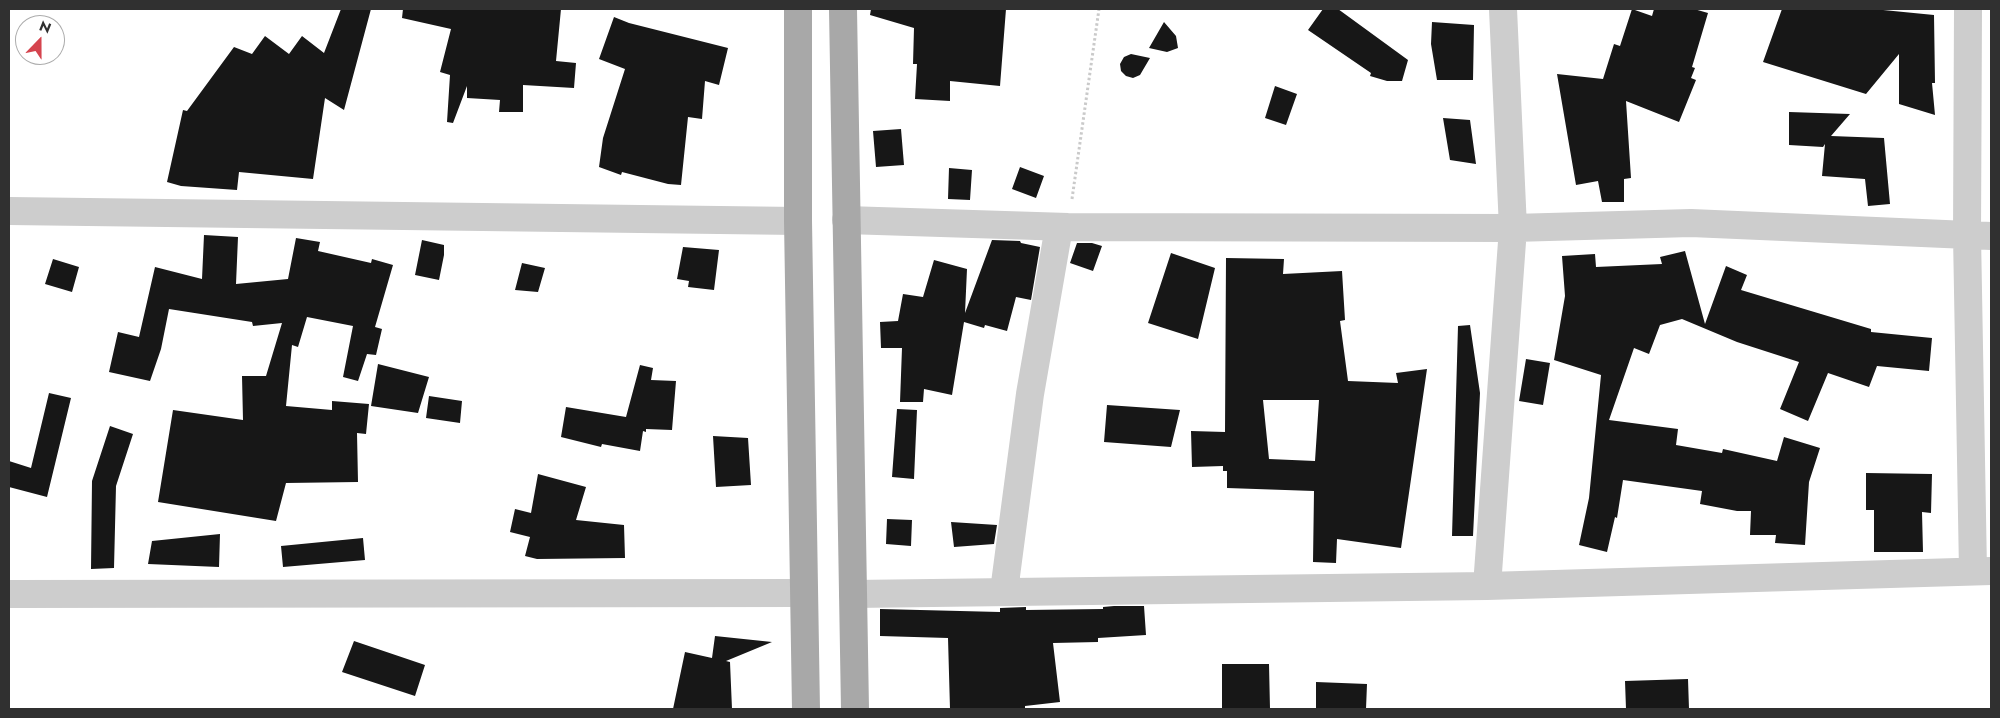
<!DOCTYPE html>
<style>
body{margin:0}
#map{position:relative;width:2000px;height:718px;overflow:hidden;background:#fff;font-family:Jost,sans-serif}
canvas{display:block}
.frame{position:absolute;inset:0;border:10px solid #303030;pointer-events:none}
.north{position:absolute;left:15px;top:15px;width:50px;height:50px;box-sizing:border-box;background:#fff;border:1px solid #acacac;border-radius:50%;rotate:22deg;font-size:14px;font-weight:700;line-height:20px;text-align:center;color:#303030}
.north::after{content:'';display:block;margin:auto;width:18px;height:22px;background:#d5444e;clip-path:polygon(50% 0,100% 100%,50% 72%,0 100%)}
</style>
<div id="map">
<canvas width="2000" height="718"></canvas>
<div class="frame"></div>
<div class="north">N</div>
</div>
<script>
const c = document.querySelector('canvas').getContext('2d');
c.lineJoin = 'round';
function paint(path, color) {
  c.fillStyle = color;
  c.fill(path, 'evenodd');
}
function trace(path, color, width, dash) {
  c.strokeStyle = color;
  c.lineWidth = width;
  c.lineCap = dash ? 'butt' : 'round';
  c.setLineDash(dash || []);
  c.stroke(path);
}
const building = new Path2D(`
 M341 9H371L344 110 325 98 313 179 239 172 237 190 181 186 167 182 183 110 187 111 234 47 252 54 265 36 289 54 302 36 324 53Z
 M403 9H561L556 61 576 63 574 88 523 85V112H499L500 100 467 98V86L453 123 447 122 450 75 440 72 451 29 402 18Z
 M871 9H1006L1000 86 950 81V101L915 99 917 64H913L914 28 870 15Z
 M1323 9H1338L1408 60 1402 81H1387L1370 76 1371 73 1308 30Z
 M1632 9 1652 16 1654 9H1694L1708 13 1692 67 1695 68 1691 78 1696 80 1679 122 1626 101 1631 178 1624 179V202H1602L1598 181 1576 185 1557 74 1603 79 1614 44 1620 46Z
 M1782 9H1873L1934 15 1935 83H1932L1935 115 1899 104V54L1866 94 1763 62Z
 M614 17 629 23 728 48 719 85 705 81 702 119 688 117 681 185 668 184 622 172 621 175 599 167 603 138 625 69 599 59Z
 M1164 22 1176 36 1178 48 1167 52 1149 48Z
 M1432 22 1474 25 1473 80H1437L1431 44Z
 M1131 54 1150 58 1140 75 1133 78 1126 76 1121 71 1120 64 1124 57Z
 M1275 86 1297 94 1286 125 1265 118Z
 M1789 112 1850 114 1831 136 1884 138 1890 204 1868 206 1865 179 1822 176 1825 144 1823 147 1789 145Z
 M1443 118 1470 120 1476 164 1450 160Z
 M901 129 904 165 876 167 873 131Z
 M1020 167 1044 176 1036 198 1012 189Z
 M949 168 972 170 970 200 948 199Z
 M204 235 238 237 236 284 288 279 296 238 320 242 318 251 371 263 372 259 393 265 375 327 382 329 376 355 367 354 358 381 343 377 353 326 307 317 298 347 292 345 286 406 332 410V401L369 404 366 434 357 433 358 482 286 483 276 521 158 502 173 410 243 420 242 376H266L282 323 253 326 252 322 169 309 161 349 150 381 109 372 118 332 139 337 155 267 202 279Z
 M422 240 444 245V255L439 280 415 275Z
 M992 240 1020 241 1021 243 1040 247 1031 300 1016 297 1007 331 985 325 984 328 964 322 952 395 924 389 923 402H900L902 348H881L880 322 898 321 903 294 923 297 934 260 967 269 965 313Z
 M1077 243H1092L1102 246 1093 271 1070 263Z
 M683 247 719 250 714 290 688 287 689 281 677 279Z
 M1685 251 1705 324 1726 266 1747 275 1741 290 1871 329V332L1932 338 1929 371 1877 366 1869 387 1828 373 1808 421 1780 409 1799 362 1737 342 1682 319 1660 325 1649 354 1634 348 1609 420 1678 429 1676 445 1722 453 1723 449 1777 461 1784 437 1820 448 1809 482 1805 545 1775 543 1776 535H1750L1751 511H1737L1700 504 1702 491 1623 480 1617 518 1615 517 1607 552 1579 545 1589 498 1601 375 1554 360 1565 296 1562 256 1595 254 1596 267 1662 264 1660 257Z
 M1171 253 1215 268 1198 339 1148 323Z
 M1226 258 1284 259 1283 274 1342 271 1345 320 1340 321 1348 381 1398 383 1396 373 1427 369 1401 548 1337 539 1336 563 1313 562 1314 491 1227 488V471H1223V466L1192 467 1191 431 1225 432ZM1263 400H1319L1315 461 1269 459Z
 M53 259 79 267 72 292 45 284Z
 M522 263 545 268 538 292 515 290Z
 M1470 325 1480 393 1473 536H1452L1458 326Z
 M1526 359 1550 363 1543 405 1519 401Z
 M378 364 429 377 418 413 371 406Z
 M640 365 653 368 651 380 676 381 672 430 646 429V432L643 431 640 451 602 444 601 447 561 437 566 407 626 417Z
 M49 393 71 398 47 497 9 487V461L31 468Z
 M429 396 462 401 460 423 426 418Z
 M1107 405 1180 410 1171 447 1104 442Z
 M897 409 917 410 914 479 892 477Z
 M110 426 133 434 116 486 114 568 91 569 92 481Z
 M713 436 748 438 751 485 716 487Z
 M1866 473 1932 474 1931 513 1922 512 1923 552H1874V510H1866Z
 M538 474 586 487 576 520 624 525 625 558 537 559 525 556 530 537 510 532 515 509 531 513Z
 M887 519 912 520 911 546 886 544Z
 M951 522 997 525 994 544 954 547Z
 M220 534 219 567 148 564 152 541Z
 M363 538 365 560 283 567 281 546Z
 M1114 606H1144L1146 635 1098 638V642L1053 643 1060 702 1025 706V709H950L948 638 880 636V609L1000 612V608L1026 607V610L1103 609V607Z
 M715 636 772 642 726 661 730 662 732 709H673L685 652 712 658Z
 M354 641 425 665 415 696 342 672Z
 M1222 664H1269L1270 709H1222Z
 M1688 679 1689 709H1626L1625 681Z
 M1316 682 1367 684 1366 709H1316Z`);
const path = new Path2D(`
 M1072 199 1099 9`);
const minor = new Path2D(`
 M1968 9 1967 235 1973 571
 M9 211 798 221
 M846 220 1068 227 1513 228 1691 223 1991 236
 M1487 586 1513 228 1503 9
 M1004 591 1030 394 1059 227
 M9 594 804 593
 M853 594 1487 586 1991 571`);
const major = new Path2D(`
 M798 9V221L806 709
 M843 9 855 709`);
paint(building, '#171717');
trace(path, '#cacaca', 3, [2.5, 2.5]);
trace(minor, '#cdcdcd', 28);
trace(major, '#a8a8a8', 28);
</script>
